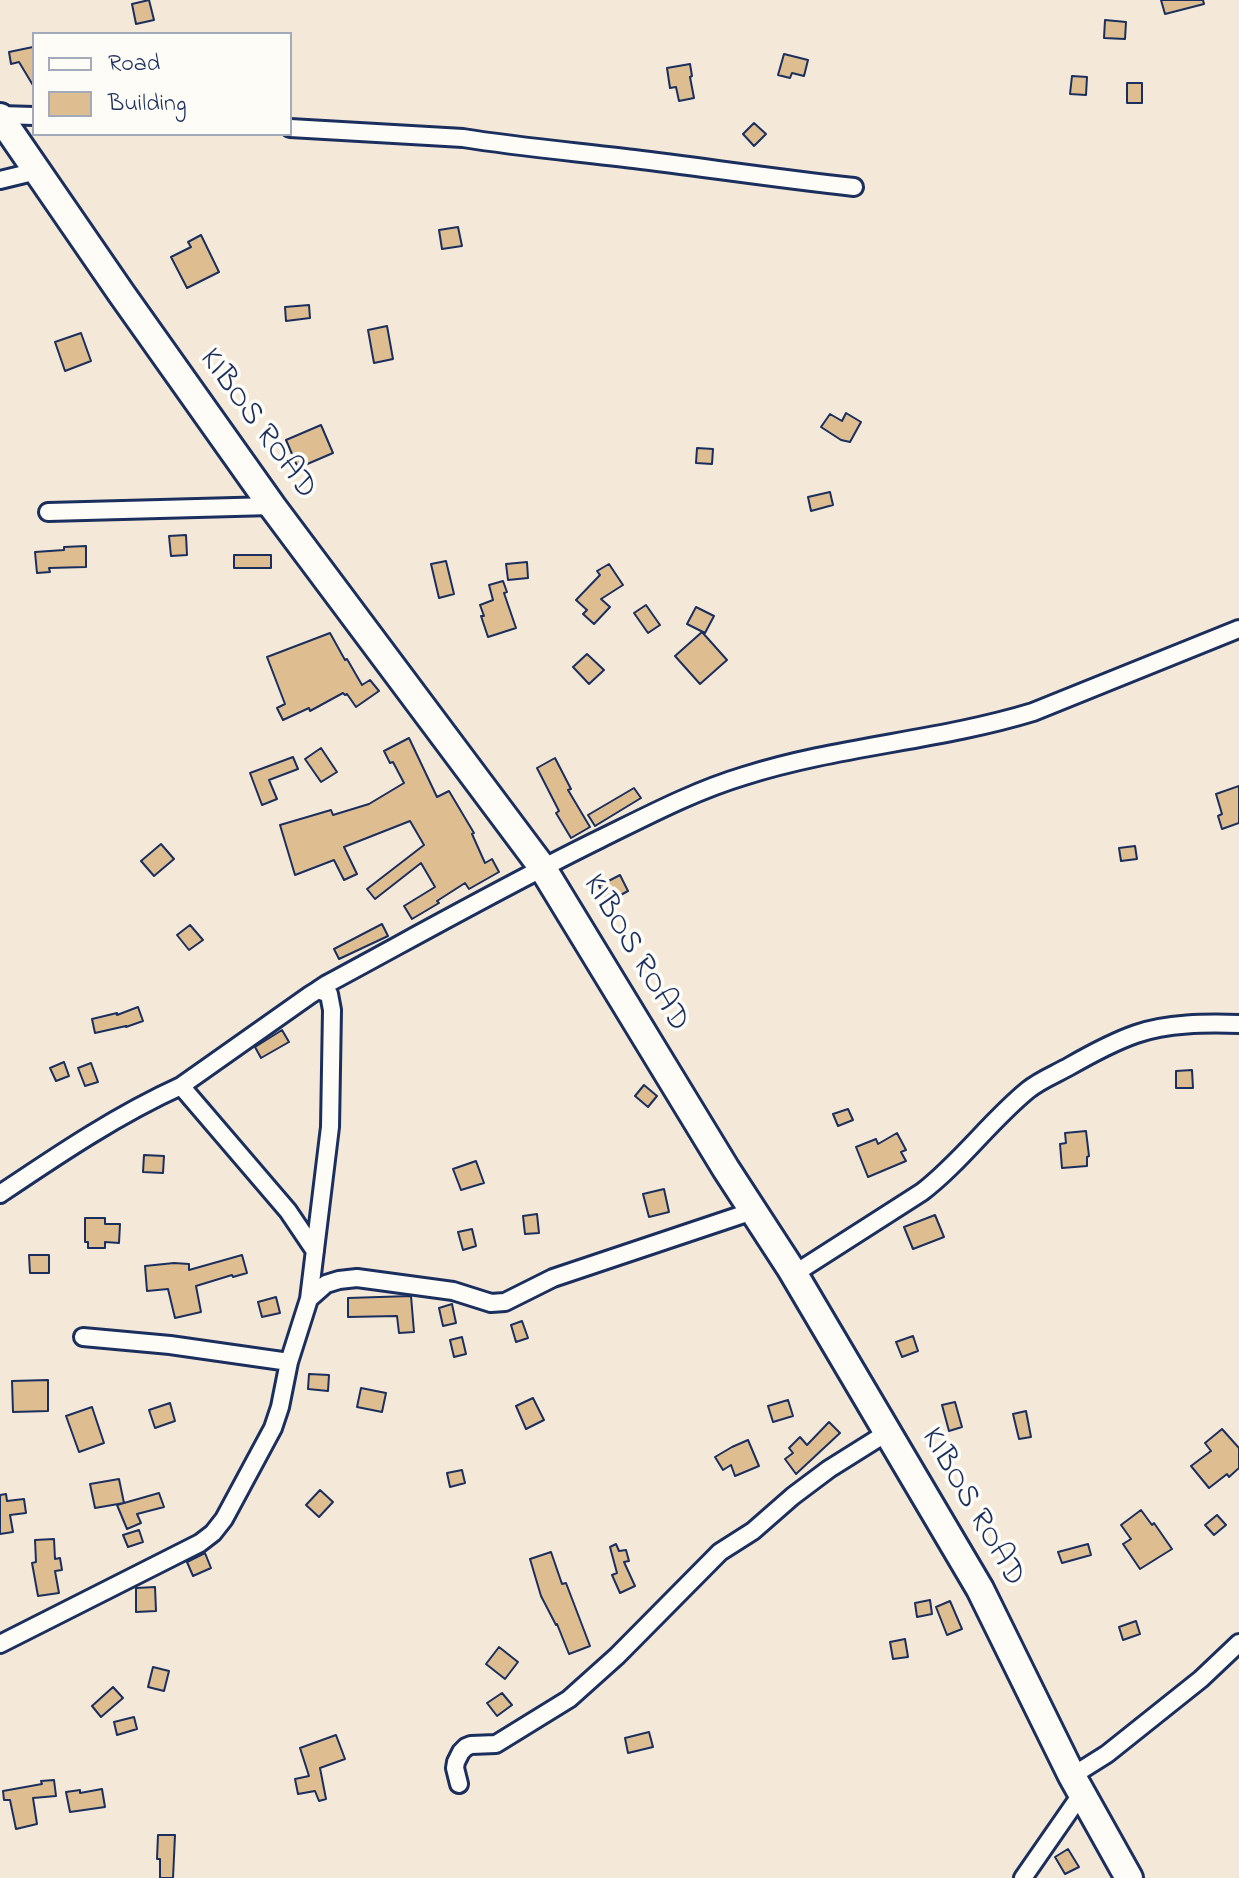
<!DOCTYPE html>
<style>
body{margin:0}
#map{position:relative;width:1239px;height:1878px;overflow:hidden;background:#f4e9d8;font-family:"Indie Flower",sans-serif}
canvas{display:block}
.legend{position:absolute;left:32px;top:32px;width:260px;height:104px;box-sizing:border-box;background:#fdfcf7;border:2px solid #a3aaba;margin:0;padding:10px 14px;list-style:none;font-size:24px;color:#1b2f5e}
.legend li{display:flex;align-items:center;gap:16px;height:40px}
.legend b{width:40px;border:2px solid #a3aaba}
</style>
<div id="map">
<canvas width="1239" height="1878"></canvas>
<ul class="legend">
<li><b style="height:10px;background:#fdfcf7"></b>Road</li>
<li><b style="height:22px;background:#debe91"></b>Building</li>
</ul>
</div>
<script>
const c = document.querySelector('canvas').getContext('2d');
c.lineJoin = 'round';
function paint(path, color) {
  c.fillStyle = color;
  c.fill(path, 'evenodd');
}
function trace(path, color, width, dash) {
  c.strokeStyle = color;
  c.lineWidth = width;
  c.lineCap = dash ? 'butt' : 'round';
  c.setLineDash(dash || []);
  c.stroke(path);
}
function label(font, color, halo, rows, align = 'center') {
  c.font = font + ' "Indie Flower",sans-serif';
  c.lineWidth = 7;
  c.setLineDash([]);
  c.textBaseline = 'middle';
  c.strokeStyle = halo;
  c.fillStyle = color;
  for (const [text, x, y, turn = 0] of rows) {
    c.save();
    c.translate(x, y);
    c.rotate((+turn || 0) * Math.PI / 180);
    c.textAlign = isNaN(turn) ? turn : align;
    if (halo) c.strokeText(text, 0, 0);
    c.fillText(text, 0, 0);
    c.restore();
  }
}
const building = new Path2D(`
 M149 0 154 20 136 24 132 4Z
 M1161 0H1203L1204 4 1165 14Z
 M1105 20 1126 22 1125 39 1104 38Z
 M33 47 34 53V87L19 62 11 64 9 52Z
 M784 54 808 60 804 76 792 73 790 78 778 75Z
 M690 64 692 76 690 77 694 98 679 101 676 87 670 88 667 68Z
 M1072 76 1087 77 1086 95 1070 94Z
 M1127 83H1142V103H1127Z
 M754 123 766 134 754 146 743 134Z
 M458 227 462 246 442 249 439 230Z
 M201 235 219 272 187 288 171 257 191 247 188 242Z
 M309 305 310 318 286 321 285 307Z
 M387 326 393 359 374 363 368 330Z
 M81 333 91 361 65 371 55 342Z
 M846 413 861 422 850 442 841 440 821 427 830 414 842 421Z
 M321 425 333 453 298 468 286 440Z
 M697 448 713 449 712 464 696 463Z
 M830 492 833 505 811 511 808 497Z
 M186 535 187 555 171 556 169 536Z
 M86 546V567L49 568 50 572 37 573 35 552 64 550V547Z
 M234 555H271V568H234Z
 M446 561 454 594 439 598 431 564Z
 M527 562 528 578 508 580 506 564Z
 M609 564 623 585 601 599 610 607 594 624 583 614 587 610 576 600 600 575 597 571Z
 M503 581 507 592 504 593 516 628 488 637 481 616H484L480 605 493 600 489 585Z
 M646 605 660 625 648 633 634 613Z
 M696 607 714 616 705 633 687 624Z
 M702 632 727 660 700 684 675 656Z
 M330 633 345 660 347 659 362 685 370 680 379 691 356 707 347 694 345 695 343 693 310 711 309 708 283 720 277 708 285 704 267 657Z
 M587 654 604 670 589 684 573 667Z
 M409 738 437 797 449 791 474 833 472 834 485 863 492 859 499 872 469 889 465 883 437 901 439 903 412 919 404 906 435 887 421 863 375 899 367 889 424 845 410 821 344 847 357 874 344 880 334 860 295 875 280 825 331 810 333 815 369 804 404 783 393 762 390 763 384 751Z
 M321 748 337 772 321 782 305 759Z
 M293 757 298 769 269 780 277 799 262 805 250 773Z
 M555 758 571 789 568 790 590 827 571 838 556 813 559 811 537 768Z
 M1239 786V823L1222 829 1218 816 1222 814 1216 794Z
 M634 788 641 798 595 826 588 815Z
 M161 844 174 859 154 876 141 861Z
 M1135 846 1137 859 1121 861 1119 848Z
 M620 875 628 891 608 902 599 886Z
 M382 924 388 936 339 959 334 949Z
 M190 925 203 940 189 950 177 935Z
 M138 1007 143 1021 126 1027V1026L95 1033 92 1019 117 1013V1015Z
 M282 1030 289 1042 261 1058 255 1047Z
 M64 1062 69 1076 56 1081 50 1068Z
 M91 1063 98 1082 85 1086 78 1068Z
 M1192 1070 1193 1088H1176V1071Z
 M644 1085 657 1096 648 1107 635 1096Z
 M848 1109 853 1120 838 1126 833 1114Z
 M1086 1131 1089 1156 1087 1157V1166L1062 1168 1060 1144 1066 1143 1065 1133Z
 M897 1133 906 1150 901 1152 906 1161 868 1177 856 1147 876 1139 878 1144Z
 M144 1155 164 1156 163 1173 143 1172Z
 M476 1161 484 1183 461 1190 453 1169Z
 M664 1189 669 1212 649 1217 643 1194Z
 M537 1214 539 1233 525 1234 523 1216Z
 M935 1215 944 1237 913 1249 904 1227Z
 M85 1218H105V1224H120L119 1243 105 1242V1248H88V1242H85Z
 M472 1229 476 1246 463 1250 458 1232Z
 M29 1255H49V1273H30Z
 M242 1255 247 1273 233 1277 232 1275 196 1286 201 1312 175 1318 168 1289 147 1291 145 1266 174 1263 189 1264V1270Z
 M411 1296 414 1332 399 1333 397 1316 348 1317V1298Z
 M276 1297 280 1313 262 1317 258 1302Z
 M452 1304 456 1323 443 1326 439 1308Z
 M522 1321 528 1338 516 1342 511 1325Z
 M913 1336 918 1351 902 1357 896 1342Z
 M462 1337 466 1354 454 1357 450 1340Z
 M309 1374 329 1375 328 1391 308 1389Z
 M48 1380V1411L13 1412 12 1381Z
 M361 1388 386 1393 382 1412 357 1407Z
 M533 1398 544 1420 526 1429 516 1406Z
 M788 1400 793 1416 773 1422 768 1406Z
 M955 1402 962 1427 949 1431 942 1405Z
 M170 1403 175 1421 155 1428 149 1410Z
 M92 1407 104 1443 79 1452 66 1416Z
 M1026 1411 1031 1437 1019 1439 1013 1414Z
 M829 1422 840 1433 796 1474 785 1459 793 1453 789 1448 800 1437 807 1445Z
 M1222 1429 1239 1448V1468L1229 1477 1227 1474 1209 1488 1191 1466 1211 1451 1205 1443Z
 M748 1440 759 1466 735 1476 731 1465 723 1470 715 1457 732 1447Z
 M462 1470 465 1483 450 1487 447 1473Z
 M119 1479 124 1503 159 1493 164 1507 137 1514 141 1523 127 1529 117 1505 124 1503 95 1508 90 1484Z
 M320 1490 333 1502 319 1517 306 1505Z
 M6 1494 7 1501 24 1499 26 1513 10 1515 13 1532 0 1534V1495Z
 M1141 1510 1152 1525 1154 1523 1172 1549 1140 1569 1123 1544 1131 1539 1121 1525Z
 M1217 1515 1226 1525 1214 1535 1205 1525Z
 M139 1530 143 1542 128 1547 123 1535Z
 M54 1539 55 1559 60 1558 62 1570 55 1571 59 1593 38 1596 32 1563 36 1562 35 1540Z
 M616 1544 619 1551 626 1550 629 1561 624 1562 635 1586 620 1593 612 1575 617 1573 610 1547Z
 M1088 1544 1091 1555 1062 1563 1058 1552Z
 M551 1552 562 1584 566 1583 590 1646 569 1654 557 1624 556 1625 541 1596 530 1559Z
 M205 1553 211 1568 193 1576 187 1562Z
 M155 1587 156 1611 136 1612V1588Z
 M930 1600 932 1614 917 1617 915 1603Z
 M950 1601 962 1629 947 1635 936 1607Z
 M1136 1621 1140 1634 1123 1640 1119 1627Z
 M905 1639 908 1657 893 1659 890 1642Z
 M499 1647 518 1662 505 1679 486 1664Z
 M153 1667 169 1671 164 1691 148 1687Z
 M113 1687 123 1698 101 1717 92 1706Z
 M502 1693 512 1705 497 1716 487 1703Z
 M134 1717 137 1729 117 1735 114 1722Z
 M649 1732 653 1747 628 1753 625 1738Z
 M336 1735 345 1759 320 1768 326 1799 319 1801 315 1791 298 1794 295 1779 309 1776 300 1748Z
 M54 1780 56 1796 33 1798 37 1824 16 1829 10 1800H4L3 1791 42 1784 41 1781Z
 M102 1789 105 1807 70 1812 66 1792 80 1790V1793Z
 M158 1835H175L173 1878H160V1859H157Z
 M1068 1849 1079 1867 1065 1874 1055 1857Z`);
const minor = new Path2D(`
 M0 115 34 116
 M290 128 463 138C519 147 577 152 634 159 707 168 780 179 854 187
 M0 180 37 171
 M48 512 272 506
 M318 990 327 984C418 935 508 884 600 839 647 816 694 791 744 776 838 746 938 741 1033 712L1239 629
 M181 1086 288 1211 315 1251
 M0 1194C58 1155 117 1115 181 1086L310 995 318 990 329 994 332 1010 330 1127 309 1299 289 1362 280 1407 273 1428 224 1519 213 1533 200 1543 0 1644
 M794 1274 922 1192C961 1162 990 1121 1028 1090 1040 1080 1056 1074 1070 1066 1091 1054 1113 1042 1136 1034 1167 1023 1206 1023 1239 1024
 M309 1299 326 1284 339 1280 357 1278 453 1291 491 1303 505 1302 553 1278 753 1211
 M83 1337 170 1345 289 1362
 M1072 1776 1107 1754 1201 1679 1239 1643
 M459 1784 455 1768 456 1762 461 1752 466 1747 471 1745 496 1744 569 1699 617 1656 720 1552 753 1531 793 1496 829 1469 888 1432
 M1023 1878 1082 1793`);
const primary = new Path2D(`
 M0 117 121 293 272 506 542 867 726 1169 791 1269 980 1589 1072 1776 1129 1878`);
const streetNames = [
 ["KIBOS ROAD",256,425,54],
 ["KIBOS ROAD",634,954,59],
 ["KIBOS ROAD",971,1508,60]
];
paint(building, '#debe91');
trace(building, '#1b2f5e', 2);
trace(minor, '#1b2f5e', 22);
trace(primary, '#1b2f5e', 32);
trace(minor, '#fdfcf7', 16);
trace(primary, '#fdfcf7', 26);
label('32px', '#1b2f5e', '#fdfcf7', streetNames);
</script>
